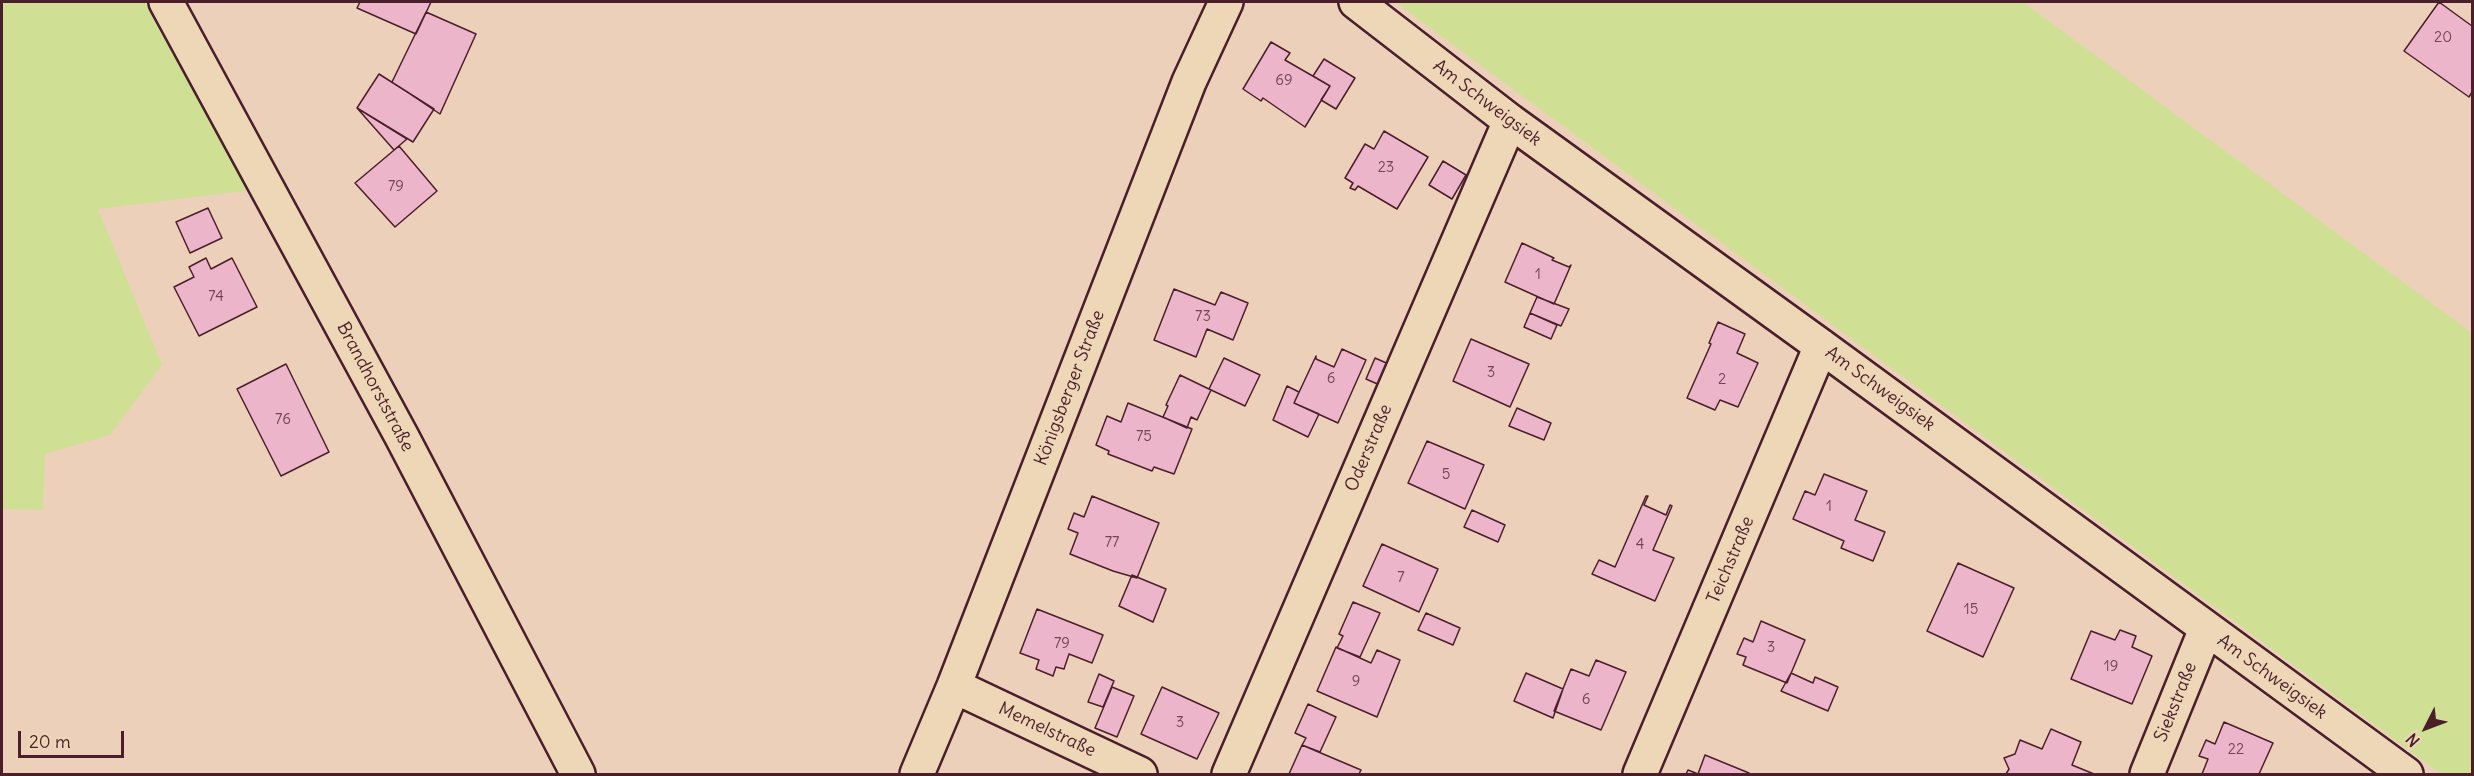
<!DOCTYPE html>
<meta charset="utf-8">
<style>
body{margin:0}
#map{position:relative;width:2474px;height:776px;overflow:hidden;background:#edd0ba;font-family:Delius,sans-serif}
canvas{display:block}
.frame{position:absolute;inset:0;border:3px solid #4a1f2b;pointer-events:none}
.north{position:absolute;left:2396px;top:698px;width:60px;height:60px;-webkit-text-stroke:4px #edd7b6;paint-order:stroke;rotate:228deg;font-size:16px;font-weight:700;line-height:24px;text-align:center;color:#4a1f2b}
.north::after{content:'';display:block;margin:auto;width:21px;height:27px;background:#4a1f2b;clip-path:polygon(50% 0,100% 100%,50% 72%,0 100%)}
.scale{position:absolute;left:18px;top:731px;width:106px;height:27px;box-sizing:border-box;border:3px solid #4a1f2b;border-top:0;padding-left:8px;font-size:18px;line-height:21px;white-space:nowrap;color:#4a1f2b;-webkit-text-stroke:4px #edd7b6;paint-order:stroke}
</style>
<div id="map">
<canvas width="2474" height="776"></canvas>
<div class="frame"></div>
<div class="north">N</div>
<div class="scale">20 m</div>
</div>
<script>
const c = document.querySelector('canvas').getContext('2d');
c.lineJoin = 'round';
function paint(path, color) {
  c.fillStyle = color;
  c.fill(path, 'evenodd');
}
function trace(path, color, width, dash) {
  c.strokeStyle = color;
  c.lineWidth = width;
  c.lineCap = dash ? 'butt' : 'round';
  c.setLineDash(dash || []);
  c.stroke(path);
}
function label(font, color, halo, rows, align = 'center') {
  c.font = font + ' Delius,sans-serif';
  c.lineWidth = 5;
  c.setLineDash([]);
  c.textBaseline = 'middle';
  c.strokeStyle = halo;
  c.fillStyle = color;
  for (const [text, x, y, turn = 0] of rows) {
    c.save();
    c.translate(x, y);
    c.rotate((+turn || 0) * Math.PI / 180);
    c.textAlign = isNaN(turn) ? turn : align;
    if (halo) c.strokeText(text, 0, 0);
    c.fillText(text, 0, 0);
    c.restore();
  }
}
const green = new Path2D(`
 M2 2H149L252 190 98 209 162 365 110 435 45 454 43 510 2 509Z
 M1395 2H2023L2472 333V774H2441Z`);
const building = new Path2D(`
 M360 2H431L416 34 357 8Z
 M2439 2 2472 26V92L2469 97 2404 51Z
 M426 12 476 34 440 114 392 82Z
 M1271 42 1290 53 1285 60 1330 86 1305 127 1263 98 1261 101 1243 89Z
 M1324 59 1355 78 1336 109 1321 100 1330 86 1313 76Z
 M379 74 434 109 413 142 357 108Z
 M357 108 407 139 394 150Z
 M1384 131 1428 157 1397 209 1358 186 1355 190 1350 188 1353 183 1345 178 1365 144 1374 149Z
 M399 146 437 191 395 227 355 183Z
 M1443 161 1466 175 1452 199 1429 185Z
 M208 208 222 238 190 253 176 222Z
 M1522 243 1554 258 1552 260 1569 267 1571 265 1554 304 1505 282Z
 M206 258 211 269 232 258 257 307 199 336 174 287 194 277 189 267Z
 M1174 289 1215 305 1221 292 1248 303 1233 340 1207 329 1196 357 1154 340Z
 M1537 297 1569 309 1561 326 1530 313Z
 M1530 313 1557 325 1551 339 1524 327Z
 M1718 322 1745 334 1737 353 1758 363 1738 407 1720 400 1715 410 1687 398 1711 344 1709 343Z
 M1471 339 1529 364 1510 407 1453 381Z
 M1342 349 1366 360 1338 423 1294 403 1316 356V359L1334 367Z
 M1224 358 1260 375 1245 406 1209 389Z
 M1375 358 1391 365 1382 386 1366 379Z
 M286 364 329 452 281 476 237 389Z
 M1180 375 1211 390 1197 420 1191 417 1187 428 1163 417 1168 406 1166 405Z
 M1287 386 1299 392 1294 403 1319 414 1308 437 1273 420Z
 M1128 403 1192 429 1174 474 1154 467 1152 471 1108 454 1109 451 1096 445 1107 416 1121 422Z
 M1517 408 1551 423 1544 440 1509 426Z
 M1427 441 1484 465 1465 509 1408 483Z
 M1824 474 1867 491 1855 520 1885 532 1873 561 1841 548 1844 541 1793 519 1805 491 1815 495Z
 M1092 496 1159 523 1137 578 1113 571 1070 554 1078 533 1068 529 1074 513 1084 517Z
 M1646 496H1648L1644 505 1666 515 1670 505 1672 506 1653 550 1674 558 1655 601 1592 574 1599 560 1615 567Z
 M1472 510 1505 525 1498 542 1464 527Z
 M1382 544 1438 569 1419 612 1363 586Z
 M1958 563 2014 588 1983 657 1927 631Z
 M1132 575 1166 589 1153 622 1119 606Z
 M1353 602 1380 613 1360 657 1337 648 1343 636 1339 634Z
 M1037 609 1103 635 1092 663 1069 654 1064 669 1056 667 1053 676 1036 669 1039 660 1020 653Z
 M1426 613 1460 628 1453 645 1418 630Z
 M1761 621 1805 640 1787 683 1743 665 1746 657 1737 654 1744 638 1753 642Z
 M2120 630 2136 636 2132 647 2152 656 2132 704 2071 679 2091 631 2115 640Z
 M1336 647 1371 663 1377 650 1400 660 1377 717 1317 691Z
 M1596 660 1626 672 1601 730 1554 711 1571 669 1589 676Z
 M1526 673 1563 689 1553 718 1514 701Z
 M1791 673 1813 683 1815 677 1838 687 1828 711 1781 691Z
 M1099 674 1114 681 1103 707 1088 702Z
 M1112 687 1134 696 1117 737 1095 728Z
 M1162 687 1219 713 1197 759 1141 734Z
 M1308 704 1336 717 1320 752 1302 745 1306 738 1295 733Z
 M2224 722 2273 743 2259 774H2202L2208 759 2199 756 2206 740 2215 744Z
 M2051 729 2081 742 2072 765 2094 774H2006L2009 769 2004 758 2015 754 2020 740 2042 749Z
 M1302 745 1361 770 1359 774H1289Z
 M1705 755 1749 773 1748 774H1686L1688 770 1698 774Z`);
const minor = new Path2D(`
 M166 2 402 437 578 774
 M1356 2 1510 121 1821 346 2406 774
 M954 686 1140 774
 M917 774 954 686 1189 82 1226 2
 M1229 774 1510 121
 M1640 774 1821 346
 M2147 774 2206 629`);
const numberNames = [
 ["20",2443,38],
 ["69",1284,81],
 ["23",1386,168],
 ["79",396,187],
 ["1",1538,275],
 ["74",216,297],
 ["73",1203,317],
 ["3",1491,373],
 ["6",1331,379],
 ["2",1722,380],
 ["76",283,420],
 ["75",1144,437],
 ["5",1446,475],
 ["1",1829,507],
 ["77",1112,543],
 ["4",1640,545],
 ["7",1401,578],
 ["15",1971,610],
 ["79",1062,644],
 ["3",1771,648],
 ["19",2111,667],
 ["9",1356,682],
 ["6",1586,700],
 ["3",1180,723],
 ["22",2236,750]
];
const streetNames = [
 ["Am Schweigsiek",1487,103,37],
 ["Brandhorststraße",375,387,62],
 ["Königsberger Straße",1070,388,-69],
 ["Am Schweigsiek",1880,389,36],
 ["Oderstraße",1369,448,-67],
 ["Teichstraße",1731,560,-67],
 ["Am Schweigsiek",2272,677,36],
 ["Siekstraße",2176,702,-68],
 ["Memelstraße",1047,730,25]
];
paint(green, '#cfe095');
paint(building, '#ecb5ca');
trace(building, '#4a1f2b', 1.5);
trace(minor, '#4a1f2b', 38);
trace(minor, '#edd7b6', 33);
label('15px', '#724453', null, numberNames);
label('18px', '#4a1f2b', '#edd7b6', streetNames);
</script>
